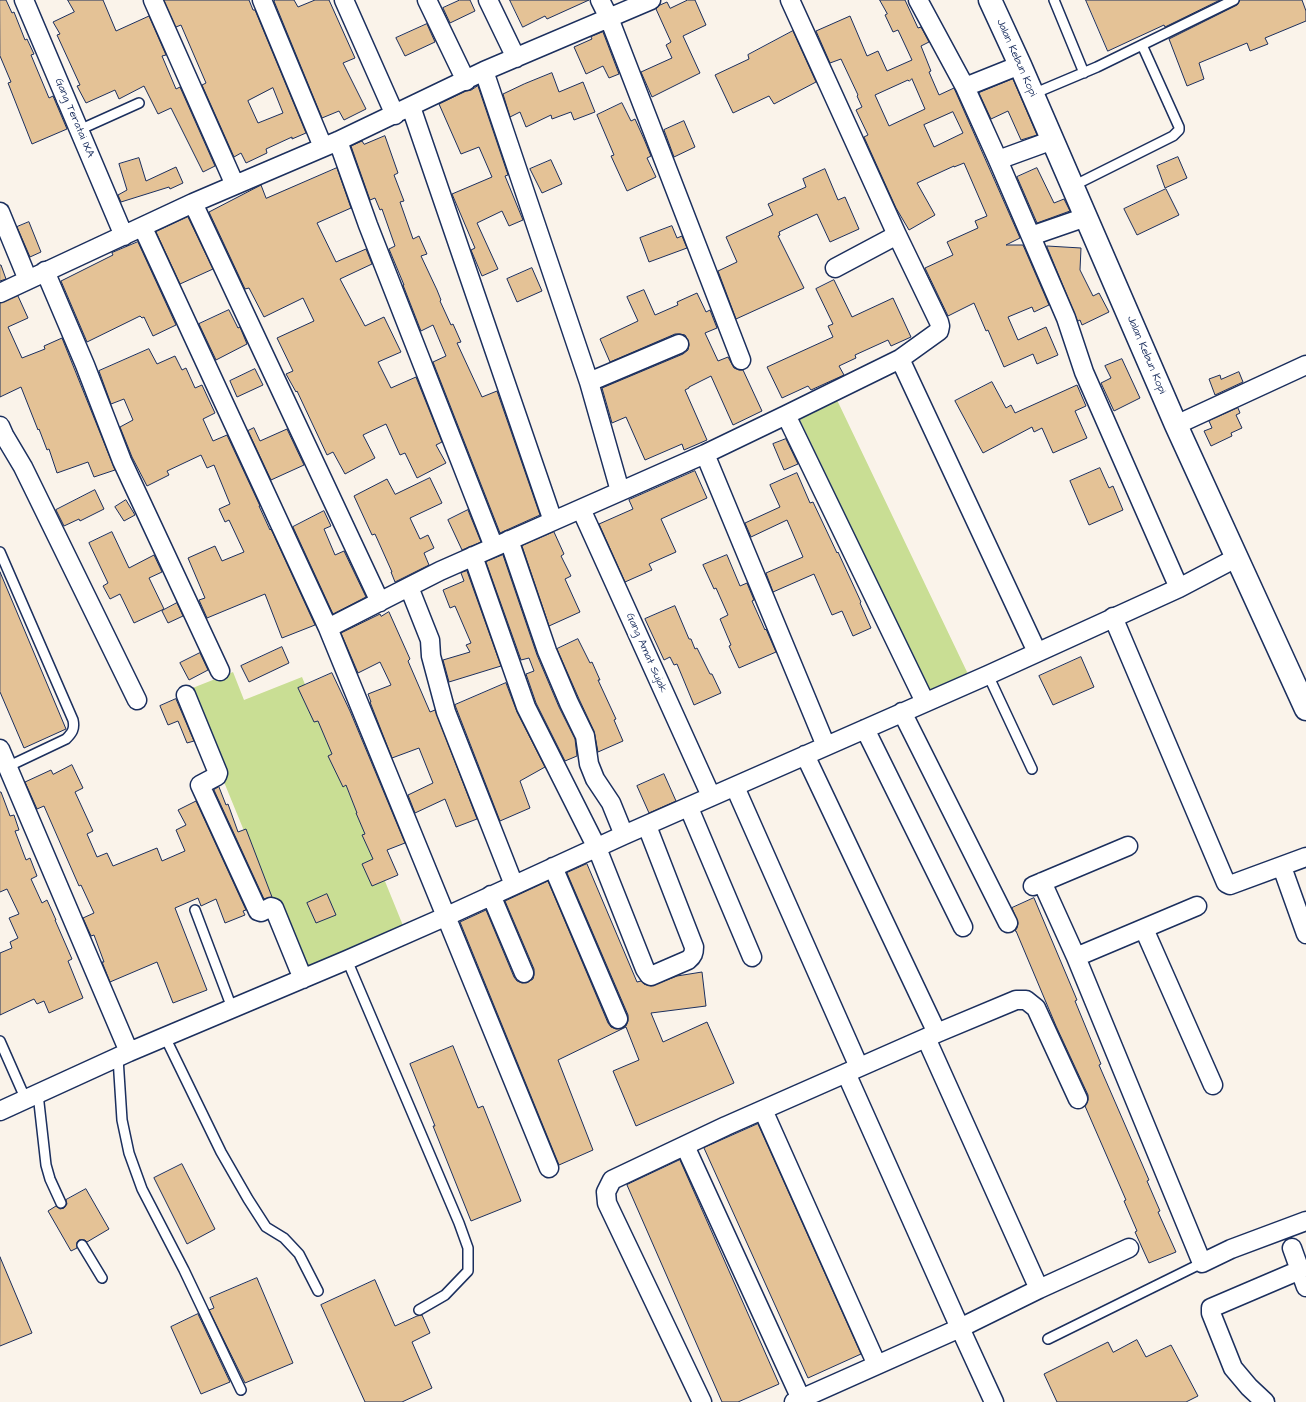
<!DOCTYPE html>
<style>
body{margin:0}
canvas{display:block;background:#faf3ea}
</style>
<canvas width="1306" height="1402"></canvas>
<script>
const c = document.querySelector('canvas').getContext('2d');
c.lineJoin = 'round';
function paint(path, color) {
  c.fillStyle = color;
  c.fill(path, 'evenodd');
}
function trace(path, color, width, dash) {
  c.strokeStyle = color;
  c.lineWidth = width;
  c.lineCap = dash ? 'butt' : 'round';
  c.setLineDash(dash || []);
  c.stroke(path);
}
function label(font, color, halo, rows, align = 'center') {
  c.font = font + ' "Architects Daughter",sans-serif';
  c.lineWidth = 4;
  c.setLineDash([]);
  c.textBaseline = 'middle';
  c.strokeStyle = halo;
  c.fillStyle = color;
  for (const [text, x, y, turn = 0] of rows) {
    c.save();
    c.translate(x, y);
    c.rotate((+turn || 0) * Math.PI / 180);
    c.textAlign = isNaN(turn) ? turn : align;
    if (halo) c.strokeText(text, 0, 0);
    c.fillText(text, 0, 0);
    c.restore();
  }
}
const green = new Path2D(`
 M837 400 968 674 930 692 799 418Z
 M233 672 244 700 302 677 404 928 301 970 190 699V689Z`);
const building = new Path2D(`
 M0 0H6L12 13 14 12 25 40 27 39 34 54 31 55 49 98 53 96 67 129 32 144 8 83 11 82 0 56Z
 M68 0H103L116 31 149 16 166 55 162 56 176 89 180 87 215 166 203 172 171 108 158 114 144 86 119 99 115 90 86 103 77 86 80 85 57 35 60 34 53 22 74 12Z
 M164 0H249L253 10H255L306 133 292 139V137L266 149 267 153 246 163 241 153 234 157 202 85 206 83 181 25 176 27ZM273 88 283 113 258 123 248 101Z
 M276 0H294L298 7 315 0H329L355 58 343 63 366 109 344 120 339 111 322 118 274 1Z
 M460 0H470L475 11 450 23 443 8Z
 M510 0H589L547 19 545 16 523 27Z
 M688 0H695L706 25 683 36 700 73 652 97 641 72 672 58 666 45 671 42 656 9 660 5 667 2 670 8Z
 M880 0H905L918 28 921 27 929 42 921 46 931 71 929 72 939 95 954 88 1020 238 1006 245H1023L1049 305 1034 312 1032 307 1008 317 1018 340 1046 327 1058 355 1037 364 1033 354 1004 367 988 330 986 331 974 303 948 316 925 268 953 255 947 242 978 228 975 221 987 216 964 163 954 167V166L917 183 935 215 909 230 896 208 864 137 868 135 856 110 862 107 857 96 858 95 841 59 830 63 816 31 850 16 867 56 878 51 887 71 912 60 898 30 893 32 885 15 887 14ZM912 79 925 109 889 126 875 95 908 80 909 81ZM953 112 963 133 934 147 924 125Z
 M1086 0H1220L1165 27 1164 25 1108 51Z
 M1240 0H1302L1306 11V21L1265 38 1268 44 1250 51 1247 43 1199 63 1204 79 1187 86 1169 39 1237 5Z
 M427 24 435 42 405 56 396 38Z
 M793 31 816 82 774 104 769 96 733 113 715 75 749 59 748 55Z
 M603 32 619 74 609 78 603 66 586 74 574 47 592 39 591 37Z
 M552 73 559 92 583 82 595 112 574 120 571 112 552 119 551 115 526 127 520 112 510 117 503 94 524 84Z
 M1013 79 1037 135 1021 140 1008 111 991 119 979 93Z
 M478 86 508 175 505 176 523 220 509 226 502 211 477 223 498 269 482 276 471 250 475 248 452 194 492 177 479 147 461 154 439 104 466 91 471 90Z
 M622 103 631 121 635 119 644 139 651 156 647 158 656 177 627 191 611 156 614 155 597 115Z
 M684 121 695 147 674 157 664 130Z
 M385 136 398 173 394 175 404 201 400 202 413 239 419 236 427 254 421 256 437 290 441 300 440 301 451 325 453 324 461 342 457 343 482 397 497 391 540 515 500 533 433 362 446 356 433 325 421 331 419 326 403 285H404L389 249 395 246 382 209 380 210 375 198 370 200 351 146 362 141 364 144Z
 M1178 157 1187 178 1165 188 1157 166Z
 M139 158 146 181 176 167 183 183 170 189 169 187 121 202 118 195 127 190 119 164Z
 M551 160 562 184 542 193 530 169Z
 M337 168 351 208 317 223 336 262 366 249 372 264 340 279 365 326 384 317 401 352 378 362 391 388 416 377 442 442 436 445 446 463 417 478 405 453 400 455 386 424 363 435 375 458 345 474 333 452 327 455 297 391 296 392 286 374 293 371 277 338 314 321 303 298 264 317 249 288 245 289 209 212 261 185 266 198Z
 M1037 168 1054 203 1064 199 1070 211 1037 223 1017 177Z
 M825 169 838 200 845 197 859 229 830 242 817 214 779 232 780 235 778 236 804 288 736 319 718 271 737 262 726 237 773 215 768 204 806 187 803 179Z
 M1166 189 1179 215 1137 235 1124 209Z
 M188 217 213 269 180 284 156 232Z
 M29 222 41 252 30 257 17 227Z
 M672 226 677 238 682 236 687 248 649 262 640 238Z
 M138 242 176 325 153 336 144 317 142 318 140 316 87 342 61 281 113 255 112 253Z
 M1047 246 1081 248 1080 270 1093 296 1099 293 1109 312 1082 325 1080 320 1078 321Z
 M0 265H1L6 279 0 281Z
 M532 268 542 291 517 302 507 279Z
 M834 280 852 317 893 298 911 337 891 346 888 340 855 355 856 358 839 366 844 375 811 390 808 386 782 398 767 367 833 337 828 326 833 324 816 289Z
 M644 290 655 315 678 305 677 302 697 293 706 312 710 310 717 328 705 333 718 361 728 357 734 368 739 370H743L762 411 733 425 711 376 689 387V388L685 390 707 440 684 450 682 444 645 460 626 417 612 423 602 388 683 354 688 350 689 345 688 340 685 335 680 334H675L610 362 600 339 638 321 627 297Z
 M18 296 28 318 8 327 22 358 45 349 44 346 62 338 115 470 94 477 88 462 57 473 49 449 47 450 39 429 38 430 21 387 0 397V303Z
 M229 310 238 328 240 327 247 344 216 360 199 324Z
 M149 349 157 364 175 356 182 370 186 368 195 388 202 385 215 413 203 419 213 441 227 435 260 506H259L270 530 271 529 315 625 282 638 265 594 207 618 199 600 205 598 188 558 215 546 222 561 244 552 229 520 225 522 219 509 230 504 214 465 207 468 201 455 167 471 169 475 147 486 132 457 120 427 133 420 124 399 111 404 99 371Z
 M1122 359 1140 398 1114 411 1101 383 1111 378 1105 366Z
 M255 369 263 385 237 397 230 381Z
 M1239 372 1243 382 1215 395 1209 379 1220 375 1221 379Z
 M992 382 1006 408 1011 405 1015 413 1077 385 1086 406 1075 411 1087 438 1053 453 1042 428 1034 432 1032 427 983 453 955 401Z
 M1238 408 1240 413 1236 415 1242 428 1231 433 1232 436 1211 446 1204 431 1212 428 1209 421Z
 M254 428 260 441 287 429 304 465 271 480 248 431Z
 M786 439 798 464 784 470 773 444Z
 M1100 468 1109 488 1113 486 1123 510 1089 525 1070 481Z
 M695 471 707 498 661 519 676 552 649 564 652 570 625 582 599 524 633 509 629 500Z
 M797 473 810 503 813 502 837 553 838 552 861 602 860 603 871 628 853 636 842 611 832 615 814 574 773 592 766 573 803 557 787 520 751 537 745 523 780 507 770 485Z
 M430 478 442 503 410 518 420 539 428 535 434 548 424 553 429 565 395 582 391 572H392L375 534 372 535 354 496 387 479 395 494Z
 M95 490 104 509 80 521 79 519 64 526 56 510Z
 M126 500 135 515 124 521 115 507Z
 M468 510 481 542 462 550 448 520Z
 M324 511 331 526 324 529 335 555 344 551 366 597 333 614 293 527Z
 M112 532 129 568 154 555 162 572 149 578 164 609 134 623 120 594 110 599 103 586 108 583 89 543Z
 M554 532 564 554 561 556 571 576 565 579 580 612 549 626 522 546Z
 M503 555 537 655 559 707 575 739 577 756 565 761 536 703 526 674 534 671 529 658 521 660 486 562Z
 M727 555 740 586 747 583 754 600 752 601 765 630 766 629 776 652 739 668 729 646 731 645 720 619 728 615 716 588 714 589 703 565Z
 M467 571 501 666 449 682 443 660 470 652 466 645 471 643 455 606 450 608 443 590 464 581 461 573Z
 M0 572 66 729 24 748 0 692Z
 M177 603 183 616 168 623 162 611Z
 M675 606 689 639H691L695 649 697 648 710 674H712L721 693 694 705 677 664 674 665 670 657 664 660 645 619Z
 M389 612 410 659 408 661 430 712 435 710 477 819 456 827 445 799 415 813 408 795 433 783 419 748 392 758 370 702H371L368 694 391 685 380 662 358 673 341 633 380 614 381 616Z
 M578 639 590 663 592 662 600 680H598L616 719 614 720 623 741 598 752 594 731 579 699 557 649Z
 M282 647 289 663 249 682 241 666Z
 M200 653 208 670 189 680 180 663Z
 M1081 657 1094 687 1053 705 1039 676Z
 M332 673 350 711 405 843 387 850 398 875 372 886 362 864 373 859 362 835 365 834 356 813H357L346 785 343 787 328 756 332 754 318 721 314 722 298 688Z
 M506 683 517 712 545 767 520 781 530 808 500 821 455 705Z
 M176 699 194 741 187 743 178 721 168 725 160 706Z
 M72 765 83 788 75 792 93 831 87 834 97 857 107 853 113 866 157 848 162 861 185 851 176 830 186 825 178 810 196 801 246 910 243 911 245 915 225 923 216 899 201 906 198 898 175 908 207 990 173 1003 157 962 110 982 102 962H104L94 935 91 936 83 918 94 913 81 885 79 886 44 806 37 809 25 782 51 770 53 774Z
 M664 774 676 801 649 813 637 786Z
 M219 787 226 805 228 804 238 832 246 829 272 897 264 899 214 790Z
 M0 792H1L10 816 14 815 19 830 15 831 26 860 30 858 37 876 31 879 42 903 47 900 56 920H55L72 959 68 961 83 998 49 1013 44 1001 37 1004 34 999 0 1015V953L12 948 10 942 18 938 9 918 19 914 7 889 0 892Z
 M587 864 637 982 641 981 644 984 651 986 677 976 702 972 706 1006 651 1013 663 1042 707 1022 734 1083 636 1126 613 1071 639 1060 626 1027 558 1060 593 1150 559 1165 460 922 486 910 514 977 517 981 522 983 528 982 533 979 534 975V969L505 901 548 881 608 1023 611 1027 616 1029 622 1028 626 1026 628 1021V1015L567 873Z
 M327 894 336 915 316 923 307 903Z
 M1034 898 1077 1000 1075 1001 1101 1064 1099 1065 1149 1180 1147 1181 1160 1211 1158 1212 1176 1252 1149 1263 1135 1232 1137 1231 1124 1201 1126 1200 1085 1106 1088 1100V1095L1056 1026 1016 931H1015L1017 928 1018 923 1012 908Z
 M453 1046 478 1108 483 1106 521 1201 471 1221 433 1126H435L410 1064Z
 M758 1124 861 1354 808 1378 704 1148Z
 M680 1160 779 1384 738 1402H722L627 1185Z
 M182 1164 215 1229 187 1244 154 1178Z
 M86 1189 109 1229 87 1242 85 1240H79L77 1242V1248L71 1251 48 1211 56 1206 60 1209 64 1208 67 1204 66 1200Z
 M0 1257 32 1333 0 1346Z
 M257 1278 293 1363 245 1383 209 1310 214 1308 210 1298Z
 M375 1280 395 1326 417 1316 422 1315 430 1333 412 1342 432 1388 402 1402H365L321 1305Z
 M198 1314 230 1382 201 1394 171 1327Z
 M1137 1340 1146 1357 1171 1345 1198 1396 1186 1402H1057L1044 1374 1108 1342 1113 1352Z`);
const service = new Path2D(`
 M1054 0 1084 73
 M1033 94 1097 67 1234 0
 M79 130 139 103
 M1073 186 1173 136 1179 130V127L1142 45
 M0 552 73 720C75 729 72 733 66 739L7 767
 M988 675 1032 769
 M195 910 232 1008
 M347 960 459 1223 468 1248V1271L445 1295 419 1310
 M165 1037 221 1152 248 1199 266 1227 284 1238 299 1254 318 1291
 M0 1041 26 1100
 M118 1058 122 1120 129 1153 142 1189 184 1270 241 1390
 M38 1094 46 1165 50 1179 61 1203
 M82 1245 102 1278
 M1048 1339 1202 1263`);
const minor = new Path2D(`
 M24 0 124 236
 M153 0 235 185
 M262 0 323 147
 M344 0 395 115
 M427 0 466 81
 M488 0 516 58
 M600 0 609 18 741 360
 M918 0 965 87 998 160 1066 318 1084 372 1179 588
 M484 71 589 382 620 491
 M965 87 1020 65
 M411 107 553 521
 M338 141 368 225 494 547
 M998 160 1053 140
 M193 203 380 602
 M0 212 28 280
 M143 228 328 628 549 1168
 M1031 236 1086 217
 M835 268 897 235
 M45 271 85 365 122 461 220 671
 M0 293 193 203 338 141 484 71 651 0
 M900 359 1037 652
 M589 382 679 344
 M786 415 925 702
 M1176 425 1306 365
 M0 426 4 435 23 467 137 700
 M705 454 826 746
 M581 509 711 796
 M509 540 547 651 569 703 585 736 589 764 595 779 611 803 624 835
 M473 556 526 707 597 848 645 969 649 975 651 976 688 960C693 956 694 953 694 947L647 826
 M409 587 430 640 431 656 446 712 514 885
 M1113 617 1226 883 1230 885 1306 857
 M328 628 440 571 705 454 786 415 900 359 939 331 940 326 939 322 897 235 790 0
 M186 695 218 773 217 776 200 785 258 911 261 912 271 907 274 908 303 979
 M902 712 1008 923
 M865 729 963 927
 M0 749 129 1052
 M805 755 937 1033
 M735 787 859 1067
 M689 808 752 957
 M553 867 618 1019
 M1282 867 1306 934
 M1042 882 1076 957 1202 1263 1231 1249 1306 1221
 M1033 886 1128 846
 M491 895 524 973
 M1144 929 1213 1085
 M1076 957 1197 906
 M846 1073 960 1328 994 1402
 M763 1110 877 1365
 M0 1111 129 1052 347 960 447 916 624 835 988 675 1179 588 1236 558
 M685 1146 801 1399
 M1292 1248 1306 1287
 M1039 1289 1129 1248
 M702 1402 607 1203 606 1192 612 1180 726 1126 937 1033 1016 1000H1026L1036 1008 1078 1099
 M794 1402 960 1328 1039 1289 926 1038
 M1265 1402 1249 1387 1233 1368 1211 1313V1308L1300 1270`);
const primary = new Path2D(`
 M990 0 1020 65 1176 425 1306 709`);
const streetNames = [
 ["Jalan Kebun Kopi",1016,58,66],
 ["Gang Teratai IXA",74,118,67],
 ["Jalan Kebun Kopi",1146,355,67],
 ["Gang Amat Sujak",646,653,66]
];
paint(green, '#c9de94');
paint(building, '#e4c296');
trace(building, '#1b2f5e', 1);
trace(service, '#1b2f5e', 12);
trace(minor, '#1b2f5e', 21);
trace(primary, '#1b2f5e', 25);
trace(service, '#fff', 9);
trace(minor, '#fff', 18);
trace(primary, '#fff', 22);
label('11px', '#1b2f5e', '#fff', streetNames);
</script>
